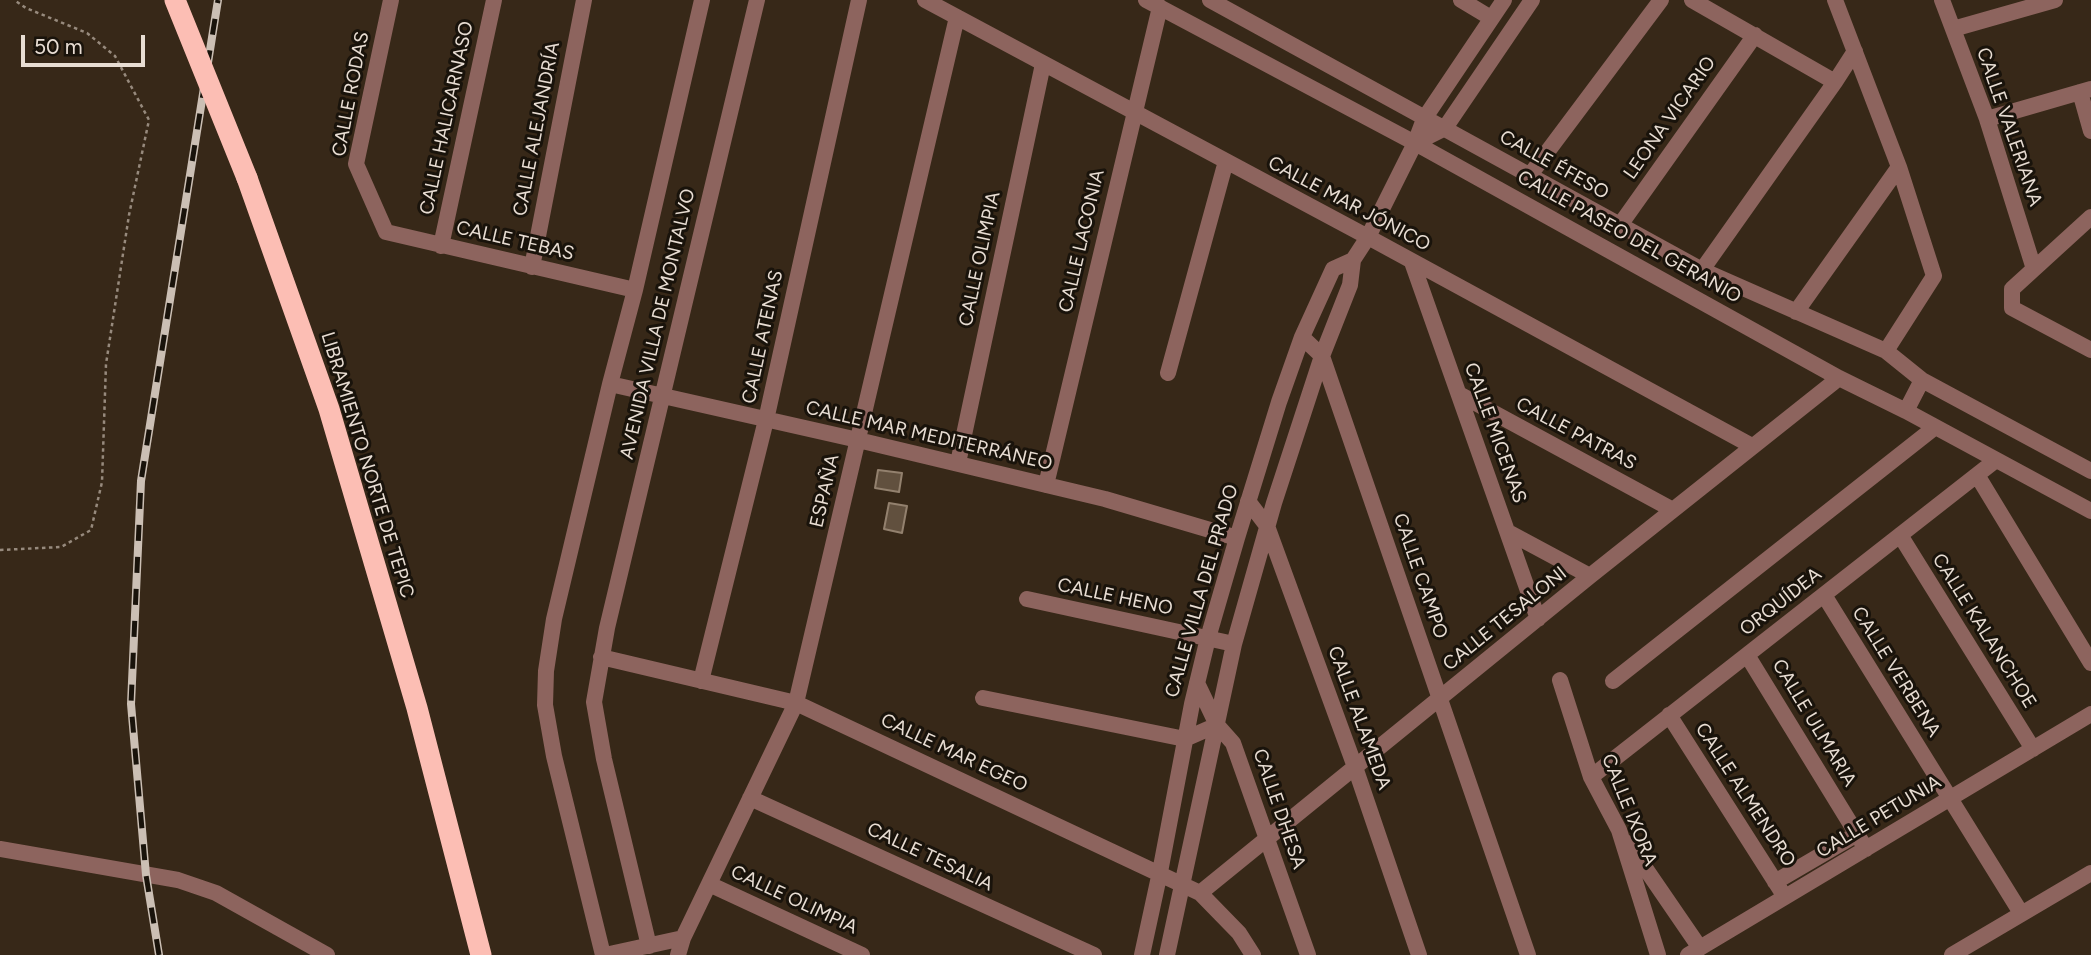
<!DOCTYPE html>
<meta charset="utf-8">
<style>
body{margin:0}
#map{position:relative;width:2091px;height:955px;overflow:hidden;background:#372818;font-family:Figtree,sans-serif}
canvas{display:block}
.scale{position:absolute;left:21px;top:35px;width:124px;height:32px;box-sizing:border-box;border:4px solid #e8ddd3;border-top:0;padding-left:9px;font-size:21px;line-height:24px;white-space:nowrap;color:#e8ddd3;-webkit-text-stroke:5px #19130b;paint-order:stroke}
</style>
<div id="map">
<canvas width="2091" height="955"></canvas>
<div class="scale">50 m</div>
</div>
<script>
const c = document.querySelector('canvas').getContext('2d');
c.lineJoin = 'round';
function paint(path, color) {
  c.fillStyle = color;
  c.fill(path, 'evenodd');
}
function trace(path, color, width, dash) {
  c.strokeStyle = color;
  c.lineWidth = width;
  c.lineCap = dash ? 'butt' : 'round';
  c.setLineDash(dash || []);
  c.stroke(path);
}
function label(font, color, halo, rows, align = 'center') {
  c.font = font + ' Figtree,sans-serif';
  c.lineWidth = 6;
  c.setLineDash([]);
  c.textBaseline = 'middle';
  c.strokeStyle = halo;
  c.fillStyle = color;
  for (const [text, x, y, turn = 0] of rows) {
    c.save();
    c.translate(x, y);
    c.rotate((+turn || 0) * Math.PI / 180);
    c.textAlign = isNaN(turn) ? turn : align;
    if (halo) c.strokeText(text, 0, 0);
    c.fillText(text, 0, 0);
    c.restore();
  }
}
const building = new Path2D(`
 M878 470 902 473 899 492 875 488Z
 M889 503 907 506 902 533 884 529Z`);
const path = new Path2D(`
 M0 550 61 547 91 530 102 482 106 364 129 215 149 120 115 56 87 33 26 8 14 0`);
const minor = new Path2D(`
 M391 0 356 164 386 232 635 290
 M925 0 1368 237 1752 446
 M1146 0 1415 143 1839 378 1906 411 2091 511
 M1210 0 1702 270 1886 351 1922 380 2091 471
 M1461 0 1491 18
 M1692 0 1835 82
 M1835 0 1899 167 1934 276 1886 351
 M1942 0 1987 119 2034 269
 M1953 29 2055 0
 M2080 92 2091 131
 M1987 119 2091 89
 M1415 143 1445 128 1532 0
 M1530 175 1661 0
 M2091 217 2012 289V308L2091 350
 M1620 225 1755 35
 M441 246 494 0
 M1412 262 1538 619
 M532 267 584 0
 M1702 270 1835 82 1855 51
 M1796 312 1899 167
 M1302 337 1322 356 1528 955
 M1168 373 1226 161
 M610 384 858 440 1105 499 1237 538
 M1459 394 1673 510
 M1906 411 1922 380
 M958 463 1043 64
 M1977 475 2091 663
 M1046 485 1160 7
 M1248 501 1267 526 1355 767 1419 955
 M1508 532 1590 576
 M1900 535 2033 749
 M1824 595 2021 913
 M1027 599 1234 644
 M1747 655 1866 849
 M601 657 796 703 1200 893 1239 933 1253 955
 M1560 680 1591 777 1619 830 1658 955
 M701 681 766 420 859 0
 M1613 681 1934 428
 M1197 683 1217 725 1233 743 1308 955
 M983 698 1185 739 1217 725
 M1669 715 1785 897
 M1591 777 1996 460
 M750 798 1094 955
 M1628 843 1700 948
 M0 849 178 880 216 893 327 955
 M1775 882 1857 834
 M709 884 862 955
 M1200 893 1590 576 1839 378
 M649 946 604 759 594 702 607 628 757 0
 M603 955 554 756 545 705 546 671 554 619 610 384 635 290 702 0
 M605 955 683 938
 M678 955 683 938 796 703 957 17
 M1142 955 1160 872 1192 704 1208 638 1237 538 1279 402 1302 337 1333 269 1353 260
 M1167 955 1234 644 1274 503 1322 356 1350 285 1353 260 1368 237 1415 143 1424 119 1504 0
 M1688 955 2091 714
 M1952 955 2091 873`);
const highway = new Path2D(`
 M247 178 329 409 417 708 481 955`);
const rail = new Path2D(`
 M159 955 146 875 131 704 141 481 218 0`);
const highwayBridge = new Path2D(`
 M175 0 247 178`);
const streetNames = [
 ["CALLE RODAS",351,94,-79],
 ["CALLE HALICARNASO",447,118,-78],
 ["LEONA VICARIO",1670,118,-55],
 ["CALLE VALERIANA",2009,127,71],
 ["CALLE ALEJANDRÍA",537,129,-79],
 ["CALLE ÉFESO",1554,165,29],
 ["CALLE MAR JÓNICO",1349,204,28],
 ["CALLE PASEO DEL GERANIO",1629,237,29],
 ["CALLE TEBAS",515,241,13],
 ["CALLE LACONIA",1082,241,-77],
 ["CALLE OLIMPIA",980,259,-78],
 ["AVENIDA VILLA DE MONTALVO",658,324,-77],
 ["CALLE ATENAS",763,337,-78],
 ["CALLE MICENAS",1495,433,70],
 ["CALLE PATRAS",1576,434,28],
 ["CALLE MAR MEDITERRÁNEO",929,436,13],
 ["LIBRAMIENTO NORTE DE TEPIC",367,465,73],
 ["ESPAÑA",825,491,-77],
 ["CALLE CAMPO",1420,576,71],
 ["CALLE VILLA DEL PRADO",1202,591,-74],
 ["CALLE HENO",1115,597,12],
 ["ORQUÍDEA",1781,602,-38],
 ["CALLE TESALONI",1505,619,-39],
 ["CALLE KALANCHOE",1984,631,58],
 ["CALLE VERBENA",1896,672,58],
 ["CALLE ALAMEDA",1359,718,70],
 ["CALLE ULMARIA",1814,723,59],
 ["CALLE MAR EGEO",954,753,25],
 ["CALLE ALMENDRO",1745,795,57],
 ["CALLE DHESA",1279,809,71],
 ["CALLE IXORA",1629,810,68],
 ["CALLE PETUNIA",1879,817,-31],
 ["CALLE TESALIA",930,857,25],
 ["CALLE OLIMPIA",794,900,25]
];
paint(building, '#61503e');
trace(building, '#93816e', 2);
trace(path, '#978a7d', 2.5, [3.5, 3.5]);
trace(minor, '#8d645e', 16);
trace(highway, '#fcbeb4', 21);
trace(rail, '#cbbfb4', 8);
trace(rail, '#19130b', 5, [16]);
trace(highwayBridge, '#fcbeb4', 21);
label('19px', '#e8ddd3', '#19130b', streetNames);
</script>
